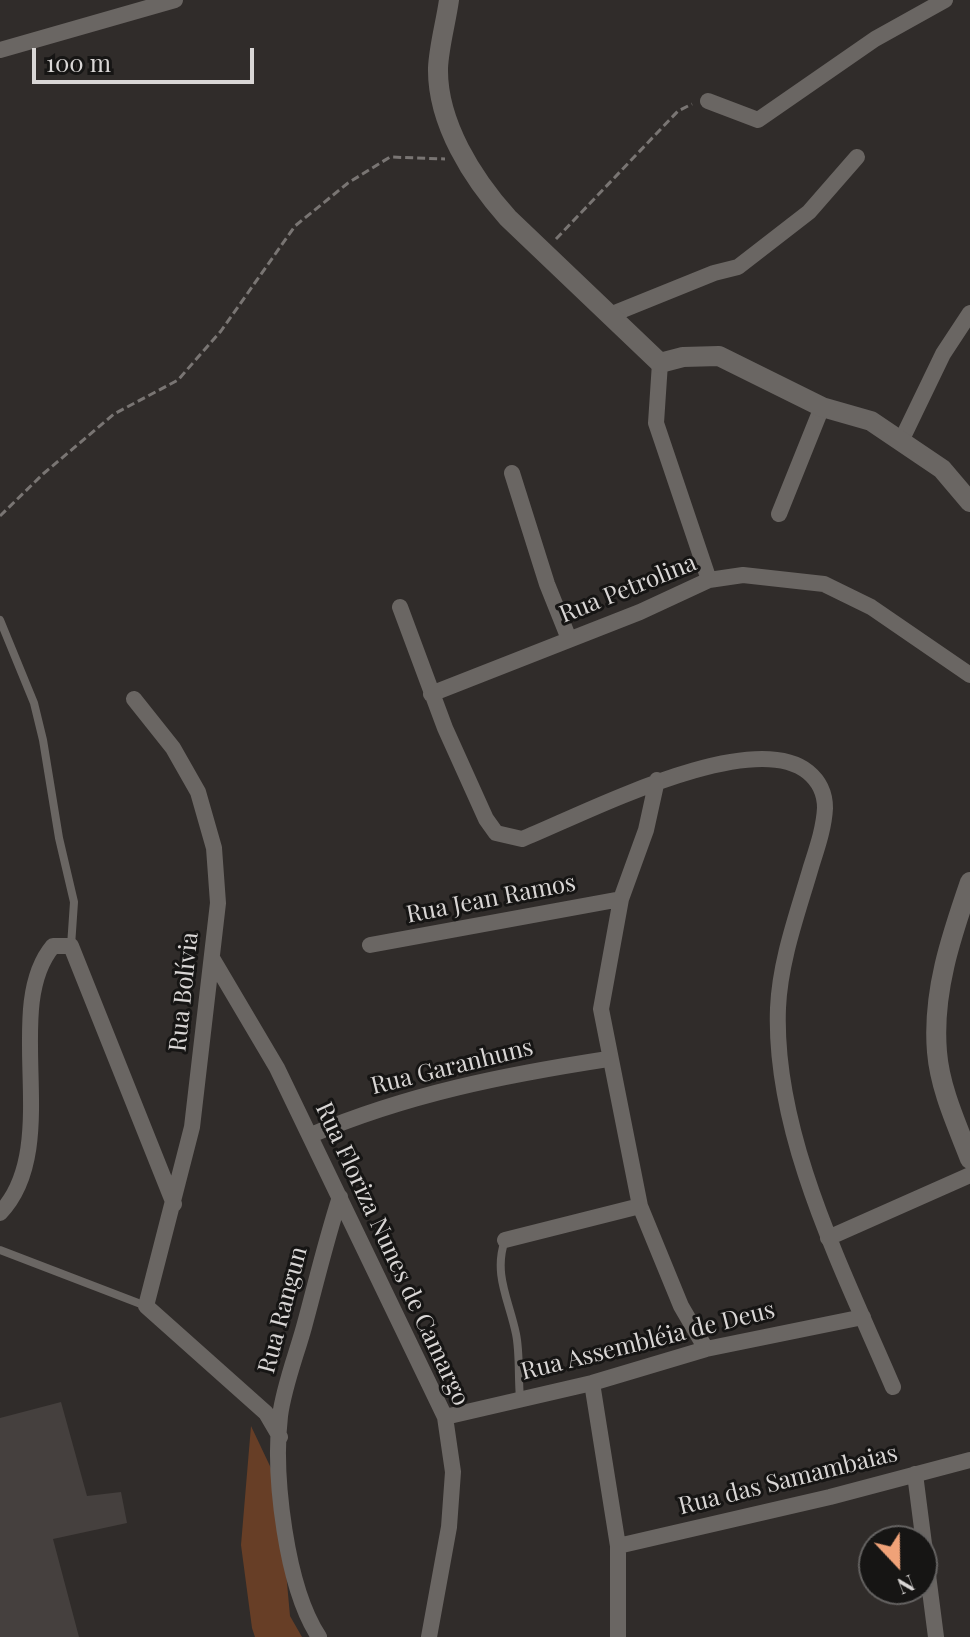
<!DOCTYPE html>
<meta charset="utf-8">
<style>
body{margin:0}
#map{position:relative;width:970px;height:1637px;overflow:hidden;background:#302c2a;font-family:"Playfair Display",serif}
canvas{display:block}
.north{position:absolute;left:858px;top:1525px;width:80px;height:80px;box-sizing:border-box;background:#161514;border:2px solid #646261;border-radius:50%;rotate:158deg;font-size:22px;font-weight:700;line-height:32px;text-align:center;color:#d9d6d5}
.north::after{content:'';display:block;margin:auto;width:28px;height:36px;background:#f0a278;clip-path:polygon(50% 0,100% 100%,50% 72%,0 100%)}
.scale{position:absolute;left:32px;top:48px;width:222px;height:36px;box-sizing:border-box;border:4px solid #d9d6d5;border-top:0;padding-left:10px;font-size:24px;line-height:28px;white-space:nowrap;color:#d9d6d5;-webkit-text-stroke:6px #161514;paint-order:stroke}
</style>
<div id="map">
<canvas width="970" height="1637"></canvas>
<div class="north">N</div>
<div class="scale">100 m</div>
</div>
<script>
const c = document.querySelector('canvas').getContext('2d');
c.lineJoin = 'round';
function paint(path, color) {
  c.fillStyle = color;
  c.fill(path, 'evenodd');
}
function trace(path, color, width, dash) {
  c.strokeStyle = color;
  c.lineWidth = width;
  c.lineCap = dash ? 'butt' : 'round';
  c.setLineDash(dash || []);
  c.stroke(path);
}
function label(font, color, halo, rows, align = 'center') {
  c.font = font + ' "Playfair Display",serif';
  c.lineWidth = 6;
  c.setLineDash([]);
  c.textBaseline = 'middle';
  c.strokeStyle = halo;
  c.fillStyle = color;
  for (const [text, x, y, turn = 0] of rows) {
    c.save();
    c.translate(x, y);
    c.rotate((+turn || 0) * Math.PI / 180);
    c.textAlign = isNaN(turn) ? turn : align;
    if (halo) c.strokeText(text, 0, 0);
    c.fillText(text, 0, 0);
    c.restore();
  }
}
const green = new Path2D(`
 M251 1426 278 1483 290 1616 302 1637H255L252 1628 241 1545Z`);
const building = new Path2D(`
 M61 1402 87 1496 121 1492 127 1523 53 1539 79 1637H0V1418Z`);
const path = new Path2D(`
 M556 239 678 111 692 104
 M0 516 43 474 114 414 178 380 221 331 295 226 348 183 390 157 445 159`);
const service = new Path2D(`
 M0 620 34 703 43 740 59 838 74 902 71 946
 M505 1240C493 1274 509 1300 516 1334 520 1353 518 1377 520 1398
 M0 1250 146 1306`);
const minor = new Path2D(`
 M0 50 175 0
 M708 101 758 120 875 39 945 0
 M610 315 714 273 738 267 809 212 857 157
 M660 363 656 423 709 580
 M902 439 943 354 970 313
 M512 473 547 584 569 639
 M779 514 822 407
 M400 607 445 728 486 819 496 833 522 839C582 815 751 726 808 772 819 781 825 793 825 808 824 828 817 848 811 867 798 912 780 960 778 1008 773 1135 844 1272 893 1387
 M431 694 640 612 709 580 743 575 824 584 871 607 970 675
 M134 699 173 748 198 792 214 848 218 903 192 1127 146 1306 266 1413 280 1437
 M657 780 646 830 621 899 601 1009 640 1206 681 1306 706 1349
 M370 945 621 899
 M212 958 277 1068 445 1417 453 1472 449 1527 429 1637
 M311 1135C408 1094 504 1075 608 1059
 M0 1213C64 1146 0 1009 53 946H71L174 1204
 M828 1238 970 1175
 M505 1240 640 1206
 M592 1383 618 1546V1637
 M445 1417 592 1383 706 1349 863 1317
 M915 1474 936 1637
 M618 1546 830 1497 970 1460
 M319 1637C286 1587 273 1476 280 1416 284 1386 296 1356 304 1327 316 1283 326 1240 340 1197`);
const tertiary = new Path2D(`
 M449 0C446 22 439 46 438 68 437 123 473 179 508 218L660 363 683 357 719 356 822 407 871 421 942 469 970 502
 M970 882C951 937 932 993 937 1052 940 1089 957 1125 970 1159`);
const streetNames = [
 ["Rua Petrolina",628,589,-22],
 ["Rua Jean Ramos",491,899,-11],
 ["Rua Bolívia",184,992,-84],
 ["Rua Garanhuns",452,1067,-14],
 ["Rua Floriza Nunes de Camargo",392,1254,65],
 ["Rua Rangun",283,1310,-75],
 ["Rua Assembléia de Deus",648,1341,-14],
 ["Rua das Samambaias",788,1480,-14]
];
paint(green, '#673e26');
paint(building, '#45403e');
trace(path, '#797573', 3, [8, 4]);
trace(service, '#6a6663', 8);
trace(minor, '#6a6663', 16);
trace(tertiary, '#6a6663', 20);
label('24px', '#d9d6d5', '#161514', streetNames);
</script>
